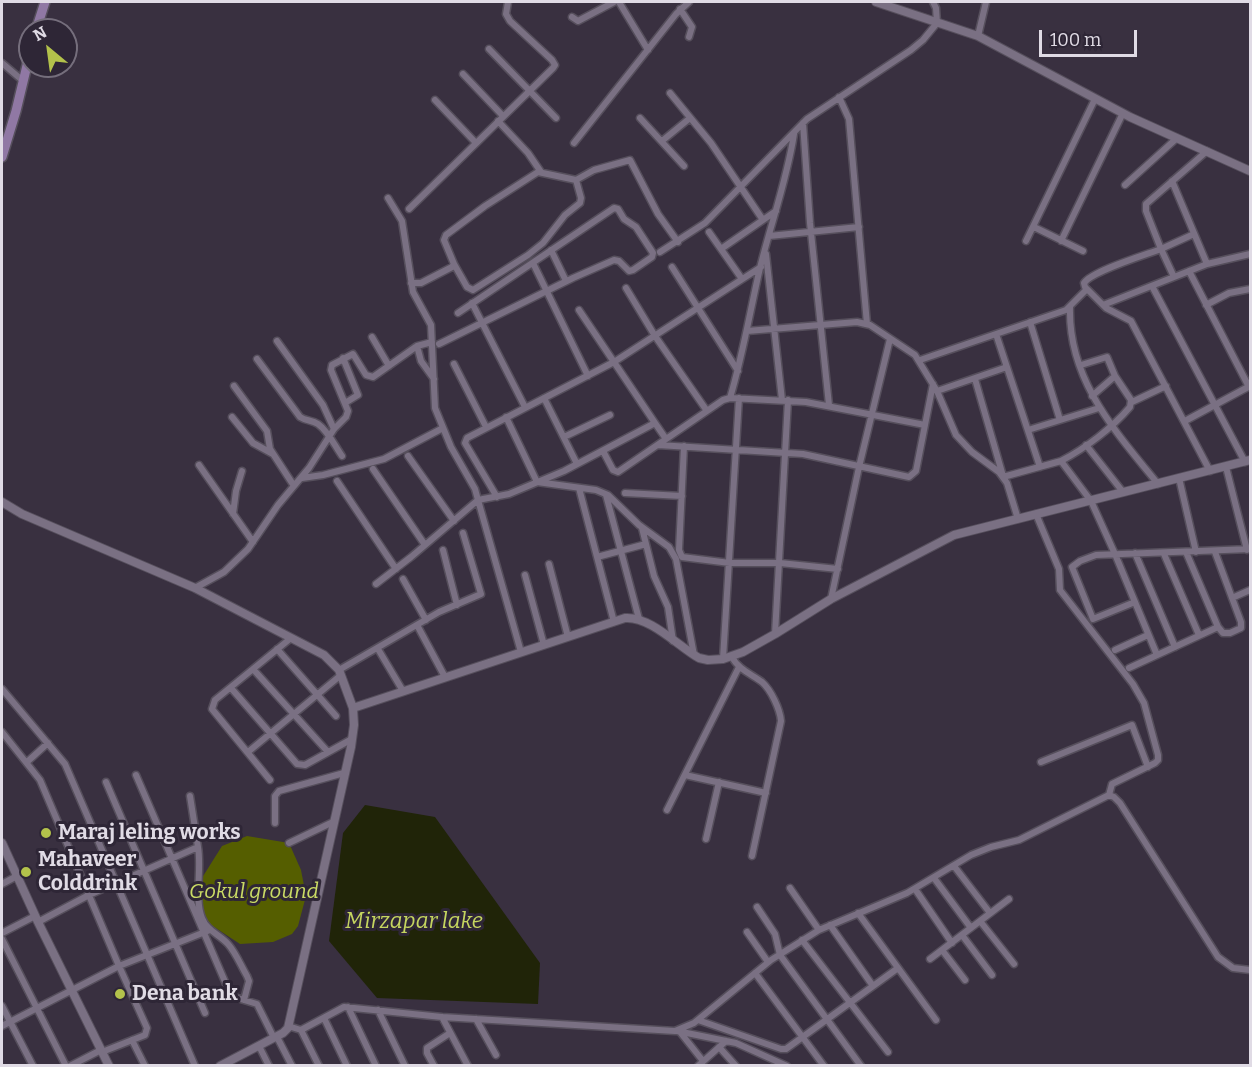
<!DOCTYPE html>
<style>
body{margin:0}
#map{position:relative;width:1252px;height:1067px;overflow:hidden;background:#393040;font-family:Bitter,serif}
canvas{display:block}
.frame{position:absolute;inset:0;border:3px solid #e0dbe5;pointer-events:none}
.north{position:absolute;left:18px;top:18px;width:60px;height:60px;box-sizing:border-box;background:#2e2636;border:2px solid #756e7c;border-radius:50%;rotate:331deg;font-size:16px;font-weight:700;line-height:24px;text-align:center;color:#e0dbe5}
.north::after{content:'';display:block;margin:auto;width:21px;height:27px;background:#b3c24b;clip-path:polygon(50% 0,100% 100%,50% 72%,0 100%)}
.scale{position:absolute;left:1039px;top:30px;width:98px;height:27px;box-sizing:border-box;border:3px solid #e0dbe5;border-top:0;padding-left:8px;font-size:18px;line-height:21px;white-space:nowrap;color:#e0dbe5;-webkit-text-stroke:4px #2e2636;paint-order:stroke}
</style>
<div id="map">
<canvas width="1252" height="1067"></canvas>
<div class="frame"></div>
<div class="north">N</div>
<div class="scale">100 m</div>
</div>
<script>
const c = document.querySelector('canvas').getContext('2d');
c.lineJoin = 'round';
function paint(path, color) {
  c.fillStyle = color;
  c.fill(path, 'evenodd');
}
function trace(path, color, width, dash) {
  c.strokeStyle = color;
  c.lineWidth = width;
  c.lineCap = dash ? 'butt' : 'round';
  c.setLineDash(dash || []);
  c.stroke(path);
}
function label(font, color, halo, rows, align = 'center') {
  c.font = font + ' Bitter,serif';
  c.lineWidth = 6;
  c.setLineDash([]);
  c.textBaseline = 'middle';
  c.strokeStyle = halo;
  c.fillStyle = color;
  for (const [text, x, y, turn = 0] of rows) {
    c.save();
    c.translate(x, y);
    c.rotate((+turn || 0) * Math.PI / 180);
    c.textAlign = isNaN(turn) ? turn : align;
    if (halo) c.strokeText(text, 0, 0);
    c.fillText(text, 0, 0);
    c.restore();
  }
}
const green = new Path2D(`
 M247 836 289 843 301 870 306 896 298 926 292 934 273 942 240 944 202 919 200 881 222 846Z`);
const water = new Path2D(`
 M365 805 435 817 540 963 538 1004 377 998 329 941 343 833Z`);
const minor = new Path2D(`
 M619 2 648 50
 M680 9 692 27 689 37
 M572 17 578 21 614 2
 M978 36 986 2
 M489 49 556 118
 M2 63 22 80
 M463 74 503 116
 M670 93 711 143 763 220
 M839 97 849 119 867 324
 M435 100 476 143
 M640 118 684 166
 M498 121 528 153 541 172
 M803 123 810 223 829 405
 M662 141 690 118
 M574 143 676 14 689 2
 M1207 151 1146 204V211L1161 249C1145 255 1092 271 1084 283L1085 287 1106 308 1131 321 1210 471
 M1172 181 1207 264
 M1125 185 1177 138
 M388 198 402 221 413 292 431 325 435 408 451 447 475 489 478 500 521 652
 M409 209 553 68 555 65 552 60 510 21 506 14 508 2
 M1034 227 1083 251
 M709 232 742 279
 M769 236 859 227
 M1026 241 1095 99
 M1061 241 1123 113
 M721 249 776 211
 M551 250 566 281
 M660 252 705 223 807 119 911 50 923 40 937 23 936 8 933 2
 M766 254 782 400
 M533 263 588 376
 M454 264 467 287 473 290 528 255 543 243 565 215 580 203 581 198 576 180
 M672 267 738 371
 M1189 271 1249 387
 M1174 277 1161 249 1194 234
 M411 283H421L452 267 454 264 444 240 446 235 485 206 538 172 576 180 594 170 630 160 658 214 678 242
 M1152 286 1245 462
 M626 288 655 336 707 411
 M472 303 525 407
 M1103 305 1207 264 1250 254
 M1206 305 1229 293 1250 289
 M1070 307C1068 380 1115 431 1158 484
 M1030 322 1060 420
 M747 331 857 322 870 325 915 355 937 391 956 435 972 452 999 472 1007 483 1018 519
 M996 334 1040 467
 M372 337 389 366
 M277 341 323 405 334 429
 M439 344 573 278 614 260 619 261 629 271 633 270 652 257 653 253 636 227 624 219 618 209 614 208 458 313
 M417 346 421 361 434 379
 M343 358 358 395 345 403
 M257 359 300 417C306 421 312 420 318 424 328 431 335 446 342 456
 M920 360 1066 310 1087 289
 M454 364 486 427
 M975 379 1003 476
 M234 386 267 431 270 449 294 486
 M937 391 1007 367
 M1092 396 1115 376
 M544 398 577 464
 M730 398C743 355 750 311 760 268 771 223 787 180 794 134
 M1132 402 1166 386
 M232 417 253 443 273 454
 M506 417 537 482 596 490 608 495 639 525 669 547 676 559 694 655
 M1185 421 1250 386
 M655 423 666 439
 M1028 430 1099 408
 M564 437 610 415
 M658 445 803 454 909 477 916 471 933 384
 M1086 445 1123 492
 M684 446 679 550 682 557 730 563H780L838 569
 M603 451 613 470 618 472 723 400 730 398 806 402 925 425
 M408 456 454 521
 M1061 461 1091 501 1115 554 1157 655
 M199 465 253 542
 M1226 467 1247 550
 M373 469 425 545
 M1003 477 1061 461C1086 448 1112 428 1130 407L1131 400 1115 376 1107 357 1081 365
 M302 478 323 475 384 459 443 428
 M1179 478 1196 552
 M337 481 396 569
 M579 488 614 622
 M625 493 682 496
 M606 495 639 619
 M497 497 465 443 467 438 614 362 761 267
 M233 514 236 491 242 471
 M1036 514 1059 569 1060 590 1133 684 1144 703 1158 755V760L1155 763 1112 784 1109 795
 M642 528 654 576 668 607 673 641
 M443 550 457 605
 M1186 552 1218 627 1223 633H1230L1241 628V622L1215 552
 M1135 553 1175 647
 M1164 554 1199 635
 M597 557 646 544
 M549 564 568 637
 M525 575 544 645
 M403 579 426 620
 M376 584 411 557 478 500 509 494 564 471 655 423 579 310
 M195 588 224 572 248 549 278 505 309 468 334 429 346 417 348 411 331 370 332 365 353 354 366 375 373 377 417 346 432 342
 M1232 598 1250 590
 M831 599 859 467 890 339
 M1135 602 1093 619 1072 567 1080 561 1096 555 1250 549
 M417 625 445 677
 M775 634 788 400
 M277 649 336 716
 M378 649 403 691
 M1115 650 1148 635
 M732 657C738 669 751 674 762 682 771 690 780 709 781 721L752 856
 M723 659 739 398
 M1129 668 1218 627
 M253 669 328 752
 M339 670 439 612 481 594 463 533
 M231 688 297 764 305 765 352 739
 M2 689 65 764 195 1066
 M2 732 40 780 119 966 147 1028 145 1035 102 1052
 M248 752 341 675
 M27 762 48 743
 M1041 762 1132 725 1148 767
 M136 775 229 991 234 997 257 1004 274 1038
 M685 775 766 793
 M270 780 212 709 215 700 291 638
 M106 782 205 1013
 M667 810 739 667
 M275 823V796L279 791 344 773
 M706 839 719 782
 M289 843 333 822
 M198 847C202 869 194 898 202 918 207 931 219 934 228 944 236 953 241 966 247 976L249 981 244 1000
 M954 866 990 913
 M934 878 971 928
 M2 884 17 876
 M790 888 819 930
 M915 889 952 943
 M757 907 775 934 780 955 861 1066
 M858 913 936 1020
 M980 921 1014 964
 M38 922 89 895 198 847 190 796
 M830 925 873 986
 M747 932 768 962
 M2 933 35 916
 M962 935 992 975
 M2 939 66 1066
 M802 940 888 1052
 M942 950 965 980
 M930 959 1009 899
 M755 973 824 1066
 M2 1006 33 1066
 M348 1007 376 1066
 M378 1010 405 1066
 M442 1017 468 1066
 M324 1018 347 1066
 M476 1019 496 1055
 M698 1020 781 1049H786L898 968
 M2 1026 119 966 210 930
 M288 1026 301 1030 344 1007 442 1017 675 1031 694 1023 771 960 819 930 907 893 971 855 991 847 1019 840 1109 795 1114 797 1120 803 1218 957 1233 968 1250 970
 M301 1030 319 1066
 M677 1031 736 1043 787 1066
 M680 1032 703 1061
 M277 1037 292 1066
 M132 1040 145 1066
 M259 1046 269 1066
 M719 1047 736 1066
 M70 1066 101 1050
 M434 1066 427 1053V1048L450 1033
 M698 1066 726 1041`);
const tertiary = new Path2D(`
 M876 2 978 36 1130 117 1250 171
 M2 502 22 514 195 588 324 655 339 670 353 708
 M2 843 38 922 109 1066
 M220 1066 283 1033 288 1028 351 747 354 725 353 708 625 618C650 616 678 646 699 658L708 660 723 659 743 652 775 634 831 599 954 535 1250 460`);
const primary = new Path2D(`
 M36 30 45 2
 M2 157 16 111 30 53`);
const markers = [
 [46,833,6,"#b3c24b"],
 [26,872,6,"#b3c24b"],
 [120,994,6,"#b3c24b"]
];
const poiNames = [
 ["Maraj leling works",58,833],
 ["Mahaveer",38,860],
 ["Colddrink",38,884],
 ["Dena bank",132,994]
];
const parkNames = [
 ["Gokul ground",254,892]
];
const waterNames = [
 ["Mirzapar lake",414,922]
];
paint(green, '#555e00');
paint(water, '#202408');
trace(minor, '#564f5c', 9);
trace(tertiary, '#564f5c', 10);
trace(primary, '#564f5c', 12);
trace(minor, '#7a7083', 6);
trace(tertiary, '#7a7083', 8);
trace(primary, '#9078a4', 9);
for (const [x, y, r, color] of markers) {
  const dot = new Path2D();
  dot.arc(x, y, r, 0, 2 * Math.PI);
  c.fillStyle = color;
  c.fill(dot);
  trace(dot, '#2e2636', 2);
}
label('bold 21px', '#e0dbe5', '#2e2636', poiNames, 'left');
label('italic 21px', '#cadb65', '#2e2636', parkNames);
label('italic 22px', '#c5d55f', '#2e2636', waterNames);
</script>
